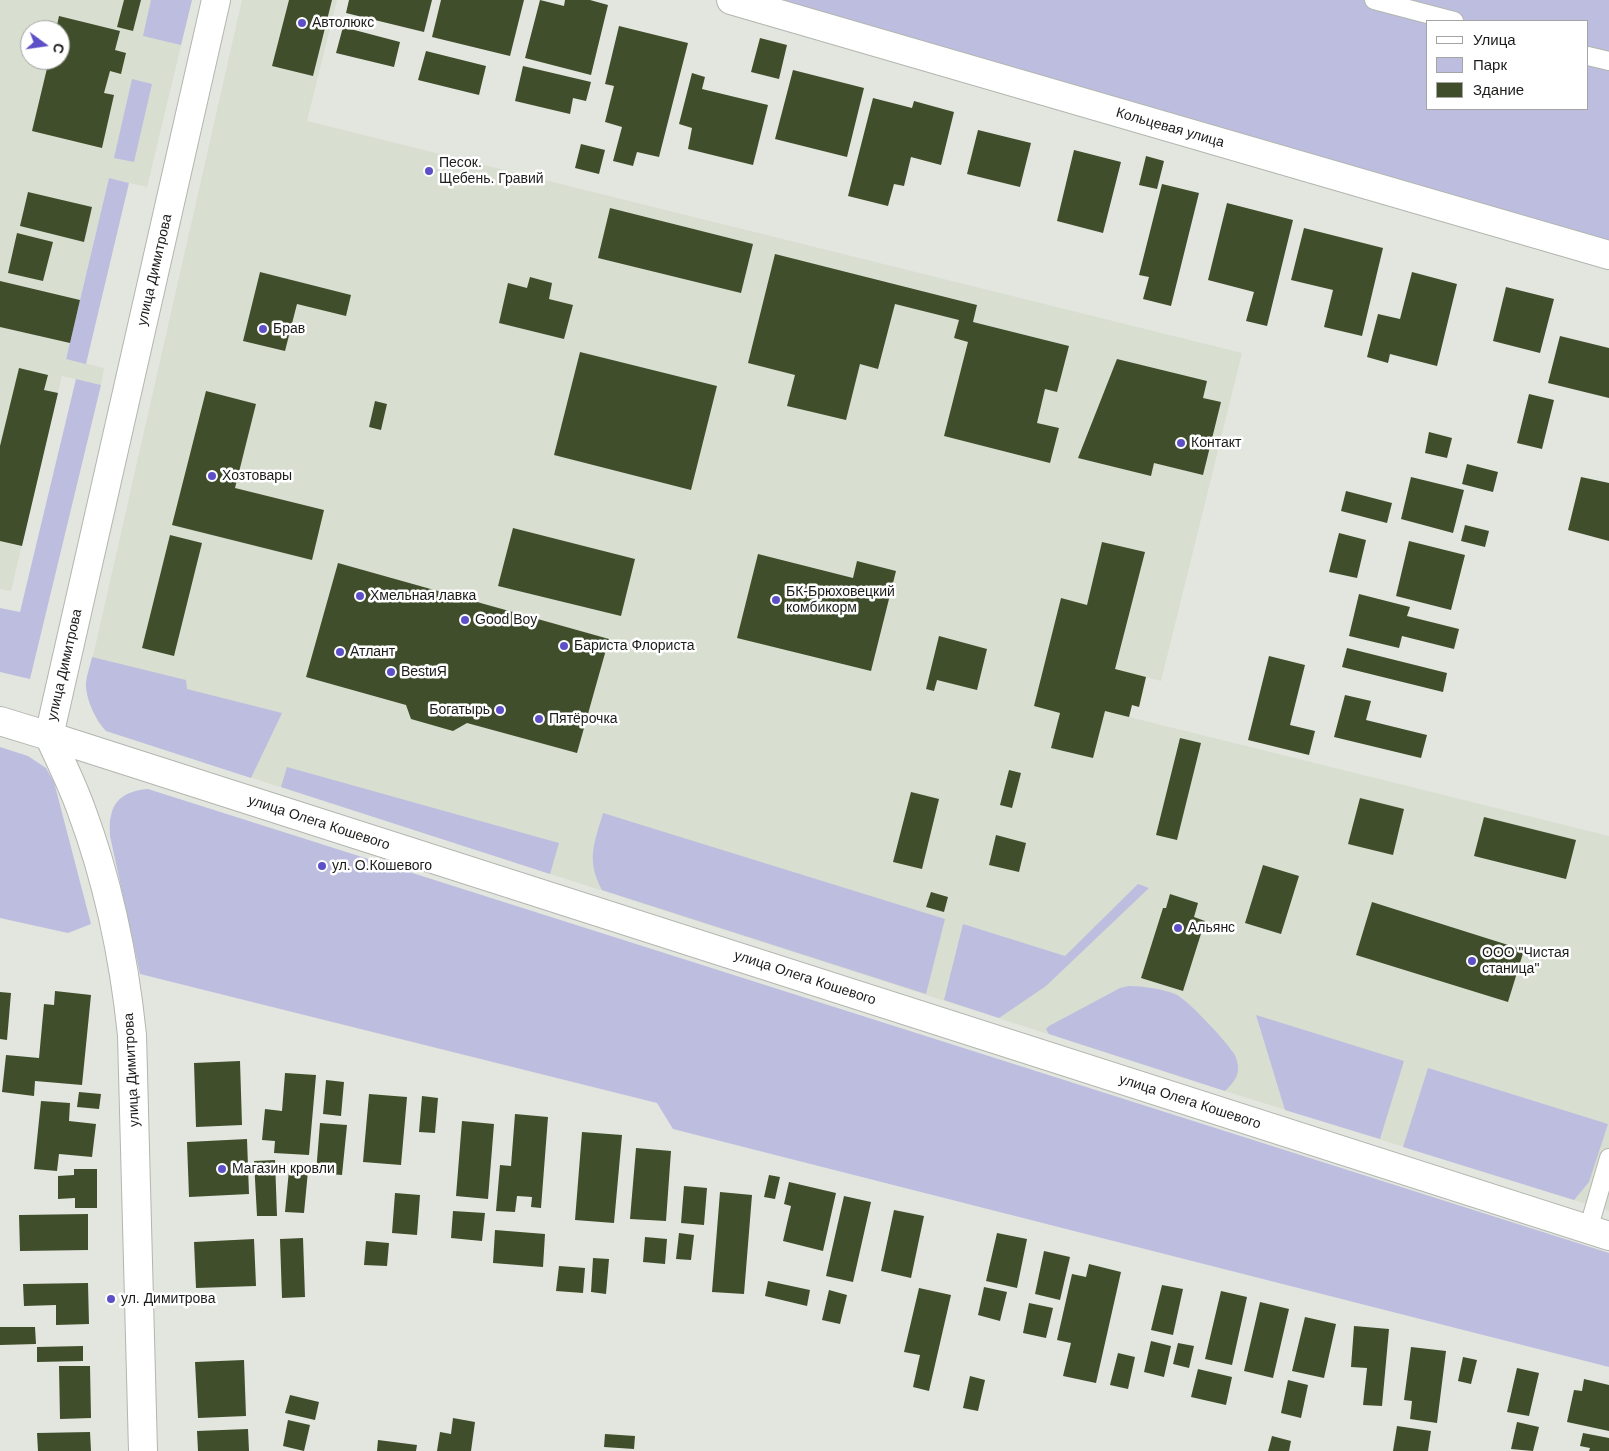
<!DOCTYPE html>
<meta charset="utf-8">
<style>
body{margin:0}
#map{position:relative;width:1609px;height:1451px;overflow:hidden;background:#e3e6df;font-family:Arial,sans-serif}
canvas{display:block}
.legend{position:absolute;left:1426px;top:20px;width:162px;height:90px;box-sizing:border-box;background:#fff;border:1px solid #a4a4a3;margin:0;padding:6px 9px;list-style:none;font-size:15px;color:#1b1c1a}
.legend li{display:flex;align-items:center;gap:10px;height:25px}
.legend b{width:25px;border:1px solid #a4a4a3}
.north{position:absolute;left:20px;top:20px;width:50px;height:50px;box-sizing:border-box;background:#fff;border:1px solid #a4a4a3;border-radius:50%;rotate:104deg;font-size:14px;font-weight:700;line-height:20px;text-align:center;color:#1b1c1a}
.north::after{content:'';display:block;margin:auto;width:18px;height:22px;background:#5d4fc7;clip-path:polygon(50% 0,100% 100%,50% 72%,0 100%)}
</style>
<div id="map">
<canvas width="1609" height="1451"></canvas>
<ul class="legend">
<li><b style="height:6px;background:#fff"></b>Улица</li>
<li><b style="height:14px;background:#bdbedf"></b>Парк</li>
<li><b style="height:14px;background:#404e2b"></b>Здание</li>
</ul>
<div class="north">С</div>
</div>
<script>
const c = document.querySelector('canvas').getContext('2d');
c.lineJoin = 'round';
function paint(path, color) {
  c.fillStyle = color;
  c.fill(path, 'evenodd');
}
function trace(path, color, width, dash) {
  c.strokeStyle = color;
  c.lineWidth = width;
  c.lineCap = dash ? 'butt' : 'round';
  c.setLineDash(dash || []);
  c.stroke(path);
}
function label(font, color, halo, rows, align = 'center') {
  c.font = font + ' Arial,sans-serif';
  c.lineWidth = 5;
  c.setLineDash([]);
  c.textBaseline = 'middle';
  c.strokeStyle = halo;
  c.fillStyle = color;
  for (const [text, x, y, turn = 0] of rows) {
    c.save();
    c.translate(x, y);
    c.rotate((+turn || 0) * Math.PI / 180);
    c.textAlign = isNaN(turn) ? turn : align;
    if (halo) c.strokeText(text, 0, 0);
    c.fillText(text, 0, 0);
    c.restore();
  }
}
const built = new Path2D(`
 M0 0H192L147 187 109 178 66 358 104 368 101 385 62 376 11 591 0 589ZM30 30H60V60H30Z
 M242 0H337L307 121 1242 353 1161 681 1146 677 1139 707 1132 705 1129 717 1609 836V1211L1225 1091 106 731 98 722 94 713 86 687Z`);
const green = new Path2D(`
 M151 0H192L181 45 143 36Z
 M768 0H1609V245ZM1428 21H1588V109H1428Z
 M132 79 152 84 134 162 114 158Z
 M109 178 129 183 86 364 66 359Z
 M76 379 101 385 30 679 0 672V608L20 612Z
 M92 657 186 680 187 689 282 713 251 778 106 731C96 720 88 704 86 688 85 679 90 667 92 657Z
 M0 747 28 756 46 768 54 782 91 924 68 933 0 918Z
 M287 767 559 843 550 874 281 787Z
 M148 789 1609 1253V1367L673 1129 657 1103 140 974 110 836C110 830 109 822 111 816 114 797 131 790 148 789Z
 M603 813 945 919 926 994 602 890C586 860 594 844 603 813Z
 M1138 884 1149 888 1046 986 999 1018 944 1000 963 924 1065 956Z
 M1129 986C1142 986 1163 989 1175 994 1187 999 1224 1039 1232 1051 1236 1055 1238 1063 1238 1069 1238 1078 1231 1085 1225 1091L1049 1034 1046 1029 1049 1026 1120 988Z
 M1256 1015 1404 1061 1380 1139 1285 1110Z
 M1428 1068 1608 1124 1589 1182 1574 1200 1403 1147Z`);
const building = new Path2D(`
 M124 0H141L133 31 117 27Z
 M289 0H332L313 76 272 66Z
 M349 0H432L424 32 346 13Z
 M441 0H524L510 56 432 37Z
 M540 0 564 6 565 0H590L608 5 591 75 525 58Z
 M59 16 120 31 115 50 126 53 121 74 110 71 104 93 114 95 102 148 32 131 49 60H60V30H56Z
 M619 26 688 43 659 157 637 152 633 166 613 161 622 127 605 122 614 86 605 84Z
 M343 27 400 42 394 67 336 53Z
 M760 38 787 45 779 79 751 72Z
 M426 51 486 66 479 95 418 80Z
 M523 66 591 82 586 101 573 98 570 114 515 101Z
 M793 70 864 88 847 157 775 139Z
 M692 73 705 77 702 89 768 105 753 165 688 149 692 128 679 124Z
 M873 98 912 108 914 101 954 112 941 165 911 157 904 186 894 184 888 206 848 196Z
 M978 130 1031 143 1020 187 967 174Z
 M581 144 605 150 599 174 575 168Z
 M1074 150 1121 162 1103 233 1057 221Z
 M1146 156 1164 161 1157 189 1139 185Z
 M1162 184 1199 193 1171 306 1143 299 1149 277 1139 275Z
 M28 192 92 207 84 242 20 226Z
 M1227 203 1293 220 1267 326 1246 321 1254 292 1208 280Z
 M610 208 753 244 741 293 598 258Z
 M1304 228 1383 248 1362 336 1324 327 1333 290 1291 280Z
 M17 233 53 242 43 281 8 273Z
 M775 254 977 305 973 322 1069 346 1057 392 1045 389 1037 423 1059 428 1050 463 944 436 968 342 954 338 959 320 895 304 878 369 860 364 846 420 787 406 795 375 748 363Z
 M260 272 351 295 346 316 297 304 285 351 243 341Z
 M1412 272 1457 284 1437 366 1390 354 1388 363 1367 357 1378 314 1400 319Z
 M530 277 552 283 549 299 573 305 564 339 499 323 508 283 527 288Z
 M0 281 80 300 70 343 0 327Z
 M1506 287 1554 299 1540 353 1493 341Z
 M1560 336 1609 348V398L1548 383Z
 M580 352 717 386 691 490 554 455Z
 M1117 359 1207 381 1203 398 1221 402 1203 475 1154 463 1151 476 1078 458Z
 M19 368 48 375 44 390 58 393 22 546 0 541V446Z
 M206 391 256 404 235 488 324 510 312 560 172 525Z
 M1529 394 1554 400 1542 449 1517 443Z
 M375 401 387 404 381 430 369 427Z
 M1429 432 1452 438 1447 458 1425 453Z
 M1467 464 1498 472 1493 492 1462 484Z
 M1411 477 1464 490 1453 533 1401 519Z
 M1581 477 1609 483V541L1568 530Z
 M1346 491 1392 503 1387 523 1341 511Z
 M1465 525 1489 531 1485 547 1461 541Z
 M513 528 635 559 621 616 498 586Z
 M1339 533 1366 540 1357 578 1329 572Z
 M170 535 202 543 174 656 142 648Z
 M1409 541 1465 555 1451 610 1396 596Z
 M1102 542 1145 552 1115 669 1146 677 1139 707 1132 705 1129 717 1105 711 1093 758 1051 748 1060 713 1034 706 1061 598 1087 605Z
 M758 554 853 578 857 561 896 571 871 671 737 638Z
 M338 563 609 639 577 753 467 723 453 731 411 719 406 705 306 677Z
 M1359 594 1410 607 1407 616 1459 629 1454 649 1402 636 1399 648 1349 636Z
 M939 636 987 649 977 690 937 680 934 691 926 689Z
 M1347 648 1447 673 1443 692 1342 667Z
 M1269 656 1305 665 1290 725 1315 731 1309 755 1248 740Z
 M1345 695 1371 701 1366 720 1427 735 1421 758 1334 737Z
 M1180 738 1201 743 1177 840 1156 835Z
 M1009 770 1021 773 1012 808 1000 805Z
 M911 792 939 799 922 869 893 862Z
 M1360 798 1404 809 1393 855 1348 844Z
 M1484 817 1576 840 1566 879 1474 856Z
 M996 835 1026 843 1019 872 989 865Z
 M1263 865 1299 876 1281 934 1245 923Z
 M931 892 948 897 944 912 926 907Z
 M1170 894 1198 903 1194 917 1205 921 1183 991 1141 978 1163 908H1166Z
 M1372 902 1524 950 1508 1002 1356 955Z
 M55 991 91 995 82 1085 35 1081 34 1096 2 1092 6 1055 39 1058 44 1004 54 1005Z
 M0 992 11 993 7 1040 0 1039Z
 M240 1061 242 1125 196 1127 194 1063Z
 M285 1073 316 1075 309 1155 274 1153 275 1141 262 1140 265 1109 282 1111Z
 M326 1080 344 1082 341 1116 323 1114Z
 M79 1092 101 1094 99 1109 77 1107Z
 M369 1094 407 1097 401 1165 363 1162Z
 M422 1096 438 1098 435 1133 419 1132Z
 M41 1101 70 1103 69 1121 96 1124 92 1157 59 1154 57 1171 34 1169Z
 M515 1114 548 1117 541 1208 531 1207 532 1197 517 1196 515 1212 496 1211 500 1165 511 1166Z
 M462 1121 494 1124 488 1199 456 1196Z
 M320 1123 347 1125 342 1175 316 1173Z
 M582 1132 622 1135 614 1223 575 1220Z
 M247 1139 249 1194 189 1197 187 1142Z
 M636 1148 671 1151 666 1221 630 1219Z
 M275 1160 277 1216H257L254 1161Z
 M74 1169H97V1208H75V1198L58 1199V1176L74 1175Z
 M289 1170 308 1171 304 1213 285 1212Z
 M769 1175 780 1177 775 1199 764 1197Z
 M789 1182 836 1193 823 1251 783 1241 791 1206 784 1204Z
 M684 1186 707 1188 704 1225 681 1223Z
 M720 1192 752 1195 744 1294 712 1292Z
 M395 1193 420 1195 417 1235 392 1233Z
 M844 1196 871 1202 853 1282 826 1276Z
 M894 1210 924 1216 911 1278 881 1271Z
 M453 1211 485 1213 482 1241 451 1238Z
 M88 1214V1250L20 1251 19 1215Z
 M495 1230 545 1234 543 1267 493 1263Z
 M679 1233 694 1235 691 1260 676 1259Z
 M997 1233 1027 1239 1017 1288 986 1281Z
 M645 1237 667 1239 665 1264 643 1262Z
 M303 1238 305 1297 282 1298 280 1239Z
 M254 1239 256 1286 196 1288 194 1242Z
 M366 1241 389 1243 387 1266 364 1265Z
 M1044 1251 1070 1257 1060 1300 1035 1294Z
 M593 1258 609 1259 606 1294 591 1292Z
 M1089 1264 1121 1272 1096 1383 1063 1376 1071 1343 1057 1340 1072 1274 1086 1277Z
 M559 1266 585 1268 583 1293 556 1291Z
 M768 1281 810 1290 807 1306 765 1296Z
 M88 1283 89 1324 56 1325V1305L24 1306 23 1284Z
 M1162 1285 1183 1289 1173 1335 1151 1330Z
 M984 1287 1007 1292 1000 1321 978 1315Z
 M919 1288 951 1295 929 1391 913 1387 920 1355 904 1352Z
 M829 1290 847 1295 840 1324 822 1320Z
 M1221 1291 1247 1297 1232 1365 1205 1359Z
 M1260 1302 1289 1309 1273 1378 1244 1371Z
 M1029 1303 1053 1308 1046 1338 1023 1333Z
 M1305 1317 1336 1324 1324 1378 1292 1371Z
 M1354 1326 1389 1329 1382 1406 1363 1405 1367 1368 1351 1367Z
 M0 1327H35L36 1344 0 1345Z
 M1151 1341 1171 1346 1164 1377 1144 1372Z
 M1178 1343 1194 1346 1189 1368 1173 1364Z
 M83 1346V1361L37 1362V1347Z
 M1411 1347 1446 1351 1437 1423 1410 1419 1412 1401 1404 1400Z
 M1118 1353 1135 1357 1128 1389 1110 1385Z
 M1463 1357 1477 1360 1471 1384 1458 1381Z
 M244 1360 246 1416 198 1418 195 1362Z
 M59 1366H90L91 1418 60 1419Z
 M1517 1368 1539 1373 1529 1416 1507 1412Z
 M1198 1369 1232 1377 1226 1405 1191 1397Z
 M970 1376 985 1380 978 1411 963 1408Z
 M1584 1379 1609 1385V1431L1567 1422 1574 1390 1582 1391Z
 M1288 1380 1308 1385 1301 1418 1281 1413Z
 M290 1395 319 1402 315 1420 285 1413Z
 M453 1418 475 1422 471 1451H437L440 1432 451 1434Z
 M288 1420 310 1425 304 1451 283 1446Z
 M1517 1422 1539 1427 1533 1451 1511 1449Z
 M1397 1426 1431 1431 1428 1451H1393Z
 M248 1429 249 1451H198L197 1431Z
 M90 1432 91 1451H38L37 1433Z
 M1583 1433 1609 1438V1451H1589L1590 1448 1580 1446Z
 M605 1434 635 1436 634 1449 604 1447Z
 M1272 1436 1291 1441 1289 1451H1268Z
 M378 1440 417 1445 416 1451H377Z`);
const service = new Path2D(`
 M1374 0 1454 21
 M1588 56 1609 61
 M1588 1230 1609 1158`);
const minor = new Path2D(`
 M731 0 1609 255`);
const tertiary = new Path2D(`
 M49 736 1609 1236
 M49 736C60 760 72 784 81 809 108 881 124 958 132 1035L143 1451`);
const secondary = new Path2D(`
 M0 721 49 736 216 0`);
const markers = [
 [302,23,5,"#5d4fc7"],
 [429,171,5,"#5d4fc7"],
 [263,329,5,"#5d4fc7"],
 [1181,443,5,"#5d4fc7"],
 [212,476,5,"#5d4fc7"],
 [360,596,5,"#5d4fc7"],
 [776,600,5,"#5d4fc7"],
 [465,620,5,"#5d4fc7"],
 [564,646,5,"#5d4fc7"],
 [340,652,5,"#5d4fc7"],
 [391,672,5,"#5d4fc7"],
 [500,710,5,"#5d4fc7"],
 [539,719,5,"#5d4fc7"],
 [322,866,5,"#5d4fc7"],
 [1178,928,5,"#5d4fc7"],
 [1472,961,5,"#5d4fc7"],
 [222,1169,5,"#5d4fc7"],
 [111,1299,5,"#5d4fc7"]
];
const poiNames = [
 ["Автолюкс",312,23],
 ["Песок.",439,163],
 ["Щебень. Гравий",439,179],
 ["Брав",273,329],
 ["Контакт",1191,443],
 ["Хозтовары",222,476],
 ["БК-Брюховецкий",786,592],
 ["комбикорм",786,608],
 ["Хмельная лавка",370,596],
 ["Good Boy",475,620],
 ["Бариста Флориста",574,646],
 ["Атлант",350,652],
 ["BestиЯ",401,672],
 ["Богатырь",490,710,"right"],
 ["Пятёрочка",549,719],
 ["ул. О.Кошевого",332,866],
 ["Альянс",1188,928],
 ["ООО \"Чистая",1482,953],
 ["станица\"",1482,969],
 ["Магазин кровли",232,1169],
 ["ул. Димитрова",121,1299]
];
const streetNames = [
 ["Кольцевая улица",1170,128,16],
 ["улица Димитрова",155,270,-77],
 ["улица Димитрова",65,665,-77],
 ["улица Олега Кошевого",319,823,18],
 ["улица Олега Кошевого",805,978,18],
 ["улица Димитрова",132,1070,-93],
 ["улица Олега Кошевого",1190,1102,18]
];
paint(built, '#d8ded0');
paint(green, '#bdbedf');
paint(building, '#404e2b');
trace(service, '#b2b6af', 20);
trace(minor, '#b2b6af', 30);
trace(tertiary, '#b2b6af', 30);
trace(secondary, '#b2b6af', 30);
trace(service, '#fff', 18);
trace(minor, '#fff', 28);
trace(tertiary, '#fff', 28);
trace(secondary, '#fff', 28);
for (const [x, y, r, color] of markers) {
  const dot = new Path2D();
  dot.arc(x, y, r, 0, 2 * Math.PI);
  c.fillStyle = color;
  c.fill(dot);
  trace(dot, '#fff', 2);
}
label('14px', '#1b1c1a', '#fff', poiNames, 'left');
label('14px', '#1b1c1a', '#fff', streetNames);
</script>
